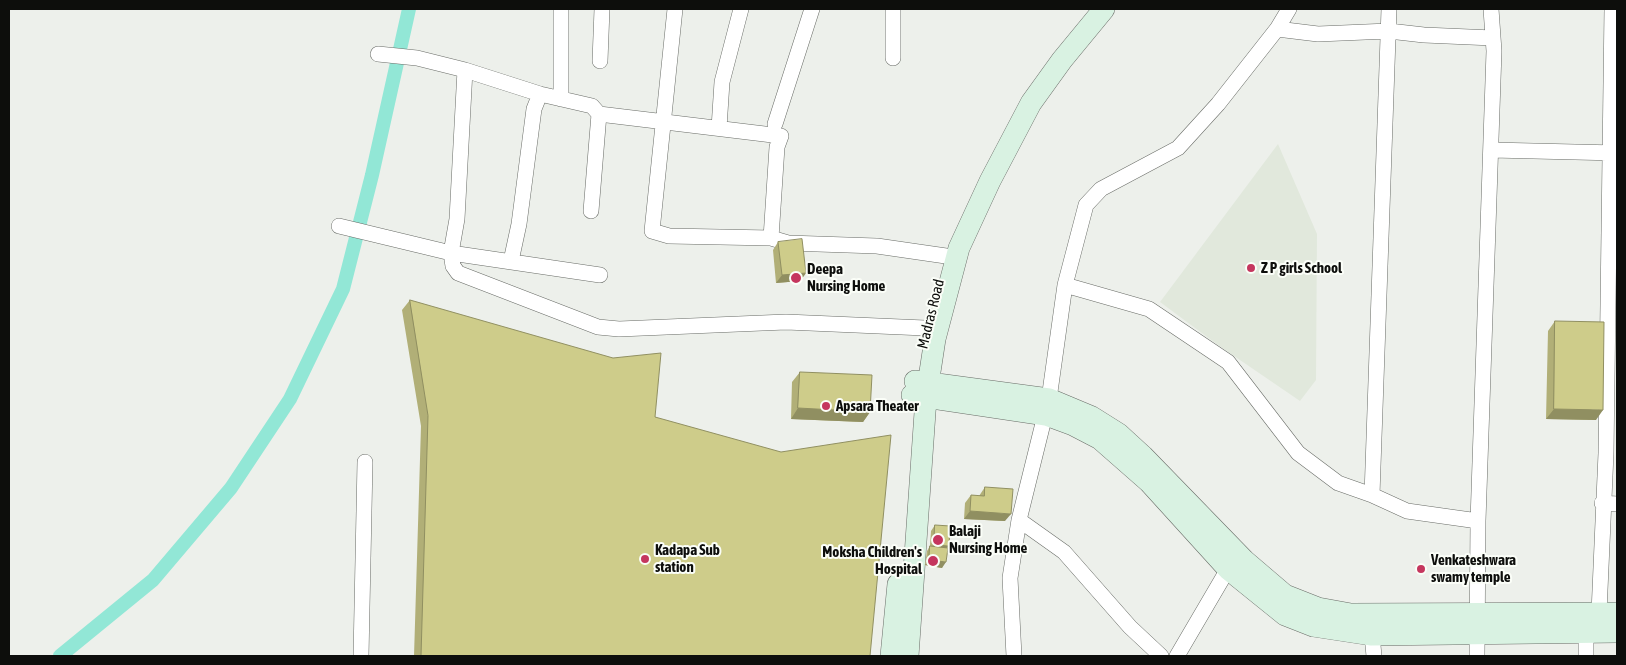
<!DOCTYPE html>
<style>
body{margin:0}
#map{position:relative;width:1626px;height:665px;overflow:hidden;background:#edf0eb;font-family:"Asap Condensed",sans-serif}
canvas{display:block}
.frame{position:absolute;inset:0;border:10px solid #0d0e0c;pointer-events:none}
</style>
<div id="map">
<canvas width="1626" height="665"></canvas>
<div class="frame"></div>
</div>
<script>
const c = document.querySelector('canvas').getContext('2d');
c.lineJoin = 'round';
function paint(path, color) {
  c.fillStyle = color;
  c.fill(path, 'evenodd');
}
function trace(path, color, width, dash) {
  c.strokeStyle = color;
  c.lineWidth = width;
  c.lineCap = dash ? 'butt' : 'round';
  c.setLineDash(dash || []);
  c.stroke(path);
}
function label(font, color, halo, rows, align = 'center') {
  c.font = font + ' "Asap Condensed",sans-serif';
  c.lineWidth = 4;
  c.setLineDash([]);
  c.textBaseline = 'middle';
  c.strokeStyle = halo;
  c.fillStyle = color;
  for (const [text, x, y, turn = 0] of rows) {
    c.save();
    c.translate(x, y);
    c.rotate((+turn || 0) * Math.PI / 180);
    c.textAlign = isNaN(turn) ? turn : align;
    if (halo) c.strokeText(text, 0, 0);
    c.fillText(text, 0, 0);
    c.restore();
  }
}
const built = new Path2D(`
 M1278 144 1317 234 1316 380 1300 401 1218 345 1160 302Z`);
const canal = new Path2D(`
 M60 656 153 580 231 488 290 399 343 289 372 175 409 9`);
const minor = new Path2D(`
 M675 9 652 231 669 236 771 238 788 243 877 246 946 256
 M893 9V58
 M1277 29 1289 9
 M378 54 417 58 465 70 540 94 592 106 599 114 591 211
 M600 61 602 9
 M465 70 457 219 451 253 453 266 458 273 598 327 619 329 786 322 925 328
 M561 99V9
 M599 114 781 136 777 147 771 238
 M775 124 812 9
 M719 128 722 82 741 9
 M1492 150 1617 153
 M339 226 451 253 600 275
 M511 261 519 224 534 109 540 94
 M1065 285 1086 205 1101 189 1178 148 1218 104 1277 29 1318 34 1389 31 1424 35 1493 38
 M1372 495 1389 9
 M1602 503 1617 504
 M1599 613 1606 453 1612 9
 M1372 635 1374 656
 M361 656 365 462
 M1014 656 1010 578 1019 520
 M1161 656 1130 627 1064 552 1019 520 1049 399 1065 285 1149 309 1228 362 1298 453 1338 483 1372 495 1407 511 1478 521
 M1177 656 1228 569
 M1477 656 1478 521 1494 51 1491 9
 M1586 656V633`);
const secondary = new Path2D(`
 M915 381 1049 399 1092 417 1119 434 1143 456 1244 560 1285 595 1318 608 1351 614 1617 613
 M912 395 1046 415 1073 425 1100 439 1149 482 1228 569 1285 615 1313 626 1372 635 1617 632
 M891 656 898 584
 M908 656 926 398 935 339 959 248 990 181 1031 103 1062 60 1104 9`);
const wall = new Path2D(`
 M778 242 806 273 800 281 776 283 773 250Z
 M410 300 655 417 870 656H414L421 426 402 310Z
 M1555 321 1596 420 1546 419 1548 331Z
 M800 372 870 412 863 422 791 419 792 382Z
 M985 487 1005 521 964 519 965 503 971 495 979 496Z
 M935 525 947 548 942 568 925 565 927 551 930 546 931 531Z`);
const shadedWall = new Path2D(`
 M806 273 800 281 776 283 782 275Z
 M798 408 870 412 863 422 791 419Z
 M1554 409 1603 410 1596 420 1546 419Z
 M970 511 1011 514 1005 521 964 519Z
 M934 545 949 546 945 551 930 550Z
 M929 560 946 562 942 568 925 565Z`);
const building = new Path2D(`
 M802 239 806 273 782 275 778 242Z
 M410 300 613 358 661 353 655 417 781 452 891 435 870 656H421L428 416Z
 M1555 321 1604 322 1603 410 1554 409Z
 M800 372 872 375 870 412 798 408Z
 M985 487 1013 489 1011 514 970 511 971 495 984 496Z
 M935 525 950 526 949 546 934 545Z
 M930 546 948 548 946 562 929 560Z`);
const markers = [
 [1251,268,5,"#c5365e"],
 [796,278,6,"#c5365e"],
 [826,406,5,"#c5365e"],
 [938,540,6,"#c5365e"],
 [645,559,5,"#c5365e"],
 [933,561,6,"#c5365e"],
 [1421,569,5,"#c5365e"]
];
const poiNames = [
 ["Z P girls School",1261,268],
 ["Deepa",807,269],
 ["Nursing Home",807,286],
 ["Apsara Theater",836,406],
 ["Balaji",949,531],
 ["Nursing Home",949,548],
 ["Kadapa Sub",655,550],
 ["station",655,567],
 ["Moksha Children's",922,552,"right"],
 ["Hospital",922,569,"right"],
 ["Venkateshwara",1431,560],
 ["swamy temple",1431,577]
];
const streetNames = [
 ["Madras Road",931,314,-76]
];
paint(built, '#e1e8dc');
trace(canal, '#92e7d6', 14);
trace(minor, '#696c67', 16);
trace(secondary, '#696c67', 22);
trace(minor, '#fff', 15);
trace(secondary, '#d9f2e2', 21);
paint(wall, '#b1af77');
paint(shadedWall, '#908f61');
paint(building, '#cecc8a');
trace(building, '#908f61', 1);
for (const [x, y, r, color] of markers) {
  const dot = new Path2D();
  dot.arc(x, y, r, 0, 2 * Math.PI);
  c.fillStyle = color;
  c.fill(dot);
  trace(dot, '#fbfef8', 2);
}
label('bold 15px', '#0d0e0c', '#fbfef8', poiNames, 'left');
label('15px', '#0d0e0c', '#fbfef8', streetNames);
</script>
